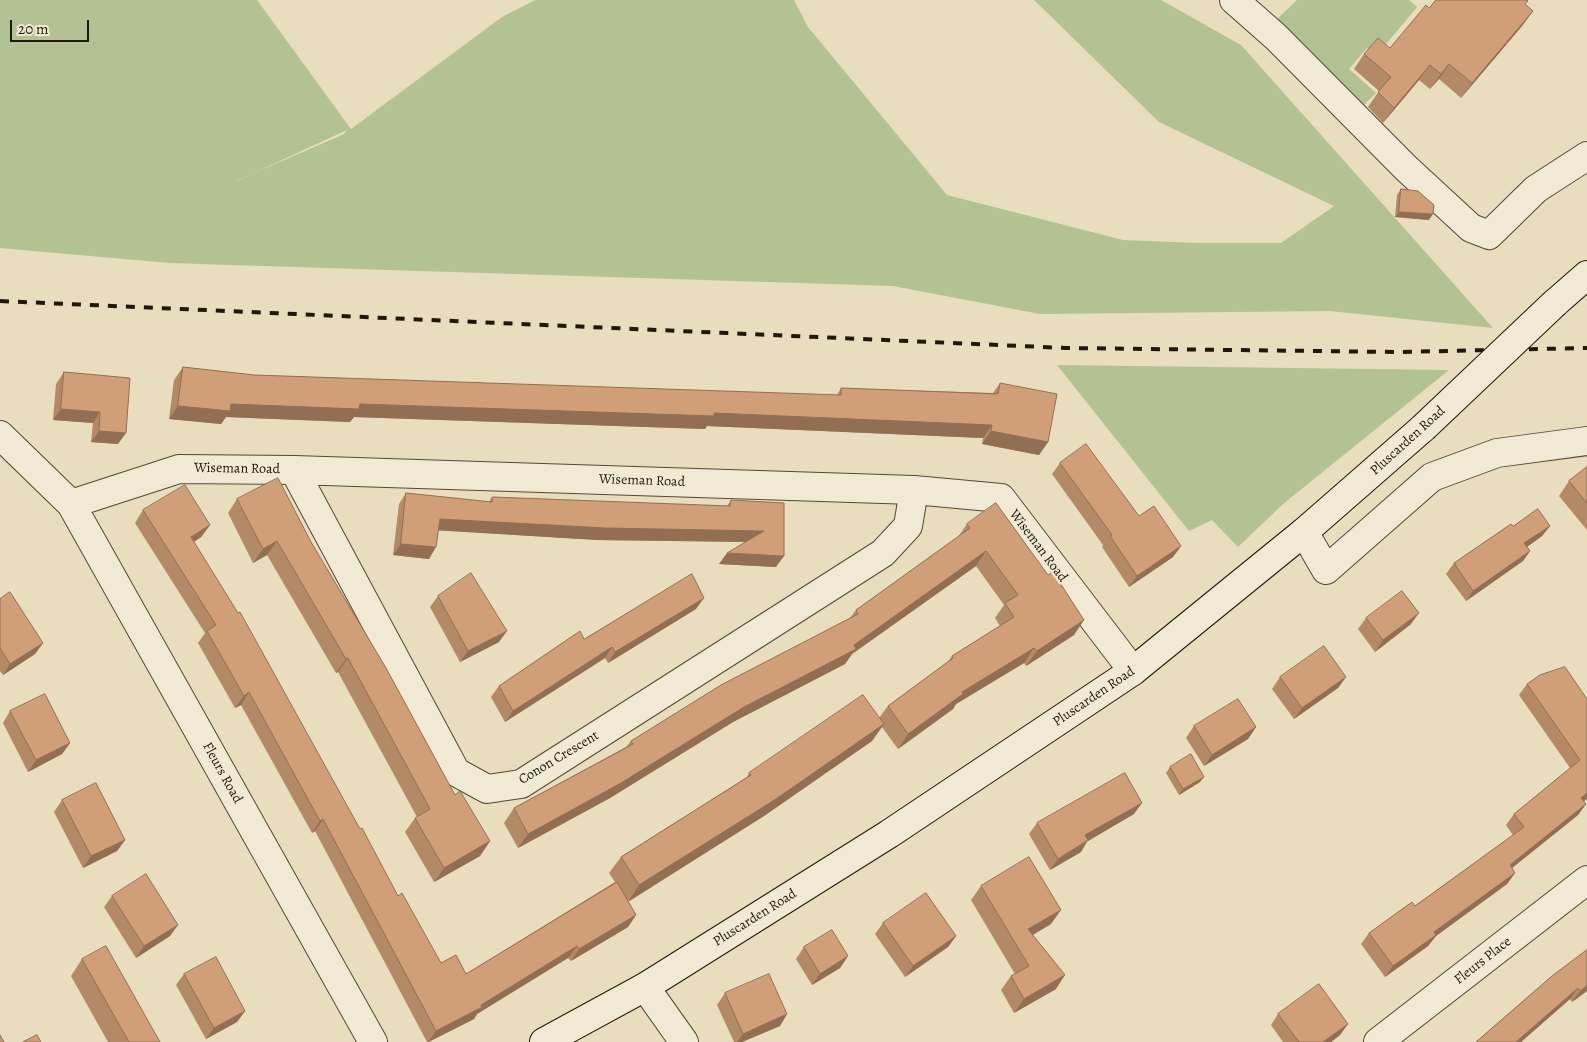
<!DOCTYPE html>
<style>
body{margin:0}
#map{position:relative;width:1587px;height:1042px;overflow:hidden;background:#e8ddbc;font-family:Alegreya,serif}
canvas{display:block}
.scale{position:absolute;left:10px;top:20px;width:79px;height:22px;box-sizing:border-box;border:2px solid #21160a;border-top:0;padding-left:6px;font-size:15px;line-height:18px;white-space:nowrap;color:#21160a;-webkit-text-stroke:4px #f0e9d3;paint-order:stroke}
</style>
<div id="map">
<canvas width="1587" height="1042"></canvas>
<div class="scale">20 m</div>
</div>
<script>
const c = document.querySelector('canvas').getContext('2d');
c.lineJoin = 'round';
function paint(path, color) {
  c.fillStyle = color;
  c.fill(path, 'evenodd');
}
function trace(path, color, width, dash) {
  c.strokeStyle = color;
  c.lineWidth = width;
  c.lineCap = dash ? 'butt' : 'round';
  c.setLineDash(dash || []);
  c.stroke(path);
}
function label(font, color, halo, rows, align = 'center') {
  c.font = font + ' Alegreya,serif';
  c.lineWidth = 5;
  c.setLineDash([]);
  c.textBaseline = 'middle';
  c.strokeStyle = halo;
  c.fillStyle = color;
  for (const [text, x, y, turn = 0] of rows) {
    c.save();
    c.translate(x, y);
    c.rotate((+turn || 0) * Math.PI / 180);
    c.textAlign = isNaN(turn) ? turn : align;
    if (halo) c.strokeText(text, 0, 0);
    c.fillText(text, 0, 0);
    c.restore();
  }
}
const green = new Path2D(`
 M0 0H257L351 129 502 17 535 0H794L808 27 947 195 1123 240 1197 243H1281L1334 206 1159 122 1034 0H1161L1241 45 1493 328 1330 311 1040 314 893 286 169 263 0 248ZM347 130 344 134 236 181H237Z
 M1297 0H1409L1417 7 1377 55 1367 48 1349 69 1376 93 1360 109 1274 22Z
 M1057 365 1449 370 1283 504 1238 547 1212 520 1189 531Z`);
const minor = new Path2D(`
 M1234 0 1276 37 1406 168 1471 228 1489 235 1536 189 1587 156
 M0 435 71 504 373 1042
 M294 470 456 772 487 789 521 784 883 553 908 526 914 490
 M71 504 179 469 294 470 914 490 1001 498 1133 671
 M1304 532 1326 570 1432 477 1497 453 1587 441
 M645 987 684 1042
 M1378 1042 1587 880`);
const secondary = new Path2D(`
 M1555 303 1587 275
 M544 1042 645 987 889 834 1133 671 1304 532 1423 428`);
const rail = new Path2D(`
 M0 301 1066 348 1398 352 1587 348`);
const secondaryBridge = new Path2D(`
 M1423 428 1555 303`);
const wall = new Path2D(`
 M1525 5 1533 11 1522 26 1461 98 1439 79 1430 89 1419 80 1383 123 1368 107 1379 91 1354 69 1364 54 1390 48 1429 8Z
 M1401 189 1429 220 1395 217 1397 195Z
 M183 367 254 375 837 395 841 388 993 393 1000 383 1048 442 1039 455 982 444 983 438 707 426 705 429 354 417 350 422 226 417 221 424 169 419 174 380Z
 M64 372 130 378 118 444 91 442 93 423 53 420 56 384Z
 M1060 463 1181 546 1173 557 1129 587 1102 547 1103 545 1052 474Z
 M1587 467V530L1559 496 1569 481Z
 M406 493 489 502 492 497 727 506 731 500 776 567 719 564 745 542 597 540 438 530 429 559 393 555 399 504Z
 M237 499 311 542 455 795 490 841 480 856 434 882 405 832 415 818 417 817 338 672 336 673 267 555 253 563 228 513Z
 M143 510 210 525 201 537 194 542 398 896 441 963 466 974 615 882 609 873 621 857 747 777 749 773 879 718 888 706 947 663 952 656 1000 626 995 618 1004 605 976 566 852 654 845 664 733 722 610 798 518 848 504 823 514 808 626 747 631 741 850 618 856 610 958 537 967 524 1074 635 1026 666 1024 663 956 704 953 709 898 749 882 727 872 741 764 816 628 901 636 915 628 927 571 961 568 958 477 1014 474 1019 429 1042H427L315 831 312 833 241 705 235 708 198 643 205 633 135 523Z
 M1513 526H1550L1542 536 1527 547 1530 551 1523 561 1466 601 1446 574 1454 563Z
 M438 596 499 642 460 662 430 607Z
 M0 599 43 643 35 654 3 675 0 671Z
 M696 609 608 663 605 658 505 722 491 697 499 686 584 639Z
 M1366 618 1411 624 1375 652 1358 629Z
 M1280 677H1346L1338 688 1294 719 1272 689Z
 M1527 684 1587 699V799L1583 801 1586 804 1578 815 1512 868 1515 873 1507 884 1436 936 1428 946 1385 977 1361 944 1369 933 1415 906 1513 835 1506 825 1514 814 1570 768 1519 695Z
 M10 711 70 743 62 754 28 772 3 723Z
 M1194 726 1256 727 1248 739 1204 766 1186 738Z
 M1170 767 1200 782 1179 795 1166 773Z
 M62 800 125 840 117 851 83 868 54 812Z
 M1134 814 1088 840 1081 852 1050 870 1029 834 1037 823Z
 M981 886 1051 924 1033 935 1056 989 1014 1013 1001 990 1011 976 1015 974 971 900Z
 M112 896 170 936 136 958 104 907Z
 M883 923 956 936 948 947 905 977 875 934Z
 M804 947 848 956 840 968 812 985 796 959Z
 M82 959 160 1042H108L71 976Z
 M184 974 245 1011 237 1022 206 1039 176 985Z
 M1552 976 1587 991 1572 1002 1570 999 1521 1042H1476Z
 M725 993 787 1014 780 1026 742 1042H734L717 1005Z
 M1278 1014 1340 1035 1331 1042H1283L1271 1025Z`);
const shadedWall = new Path2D(`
 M1533 11 1522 26 1461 98 1472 83Z
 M1449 64 1439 79 1430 89 1441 74Z
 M1430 65 1419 80 1383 123 1394 108Z
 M1399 212 1433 214 1429 220 1395 217Z
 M231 404H360L714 413 992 425 983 438 707 426 705 429 354 417 350 422 226 417 221 424 169 419 178 406Z
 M61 409 100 412 93 423 53 420Z
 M99 431 126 433 118 444 91 442Z
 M991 431 1048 442 1039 455 982 444Z
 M440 519 764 531 756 542 597 540 432 530Z
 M210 525 201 537 182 549 191 537Z
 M1550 526 1542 536 1517 554 1524 543Z
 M277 541 267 555 253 563 263 549Z
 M401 544 436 547 429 559 393 555Z
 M1181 546 1173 557 1129 587 1137 576Z
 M986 551 976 566 852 654 845 664 733 722 610 798 518 848 528 834 744 707 854 645Z
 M1530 551 1523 561 1466 601 1473 591Z
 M727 553 784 556 776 567 719 564Z
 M704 598 696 609 608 663 615 652Z
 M1419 613 1411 624 1375 652 1383 640Z
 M1084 620 1074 635 1026 666 1037 651Z
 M507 631 499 642 460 662 468 651Z
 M43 643 35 654 3 675 10 664Z
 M612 647 605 658 505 722 513 711Z
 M1034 648 1024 663 956 704 953 709 898 749 908 734 962 692Z
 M348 658 338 672 336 673 346 659Z
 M1346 677 1338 688 1294 719 1302 708Z
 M249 692 241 705 235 708 244 696Z
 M884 724 872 741 764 816 628 902 639 885Z
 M1256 727 1248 739 1204 766 1212 755Z
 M70 743 62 754 28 772 36 760Z
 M1204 777 1200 782 1179 795 1183 789Z
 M1587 793V799L1573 809 1581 798Z
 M1142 803 1134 814 1078 847 1085 835Z
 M1586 804 1578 815 1502 876 1510 865Z
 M323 819 315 831 312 833 320 821Z
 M125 840 117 851 83 868 91 856Z
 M1088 840 1081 852 1050 870 1058 859Z
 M490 841 480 856 434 882 444 868Z
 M1515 873 1507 884 1436 936 1428 946 1385 977 1393 966 1434 932Z
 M1061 910 1051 924 1018 943 1028 929Z
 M636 915 628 927 571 961 579 949Z
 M178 925 170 936 136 958 144 946Z
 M956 936 948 947 905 977 913 966Z
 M577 946 568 958 477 1014 474 1019 428 1042 436 1031 481 1005Z
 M848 956 840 968 812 985 820 974Z
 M1065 975 1056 989 1014 1013 1024 999Z
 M1587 985V991L1572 1002 1580 991Z
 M1578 988 1570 999 1521 1042H1516Z
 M245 1011 237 1022 206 1039 214 1028Z
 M787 1014 780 1026 742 1042H737L743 1034Z
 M1348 1024 1340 1035 1331 1042H1323Z`);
const building = new Path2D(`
 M1436 0H1527L1528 1 1525 4 1533 11 1472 83 1449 64 1441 74 1430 65 1394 108 1378 92 1391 77 1364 54 1378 38 1390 48 1426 5 1429 8Z
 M1401 189 1418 191 1434 205 1433 214 1399 212Z
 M183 367 254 375 841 395V388L998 394 1000 383 1057 394 1048 442 991 431 992 425 714 413V416L360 404 359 409 231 404 230 411 178 406Z
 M64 372 130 378 126 433 99 431 100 412 61 409Z
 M1086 444 1139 516 1154 506 1181 546 1137 576 1110 536 1112 535 1060 463Z
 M1587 467V503L1569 481Z
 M278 478 311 542 386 668 455 795 460 791 490 841 444 868 415 818 430 809 348 658 346 659 277 541 263 549 237 499Z
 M185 485 210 525 191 537 238 613 240 612 360 829 362 828 398 896 402 893 441 963 456 955 466 974 617 882 636 915 579 949 577 946 481 1005 482 1007 436 1031 323 819 320 821 249 692 244 696 207 631 216 625 143 510Z
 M406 493 492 502V497L730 506 731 500 784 503V556L727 553 764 531 605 528 440 519 436 547 401 544Z
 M996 503 1048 575 1053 572 1084 620 1037 651 1034 648 962 692 963 694 908 734 888 706 953 658 952 656 1014 617 1005 603 1018 595 986 551 854 645 856 649 744 707 621 783 528 834 514 808 633 744 631 741 721 685 858 614 856 610 970 528 967 524Z
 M1538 509 1550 526 1524 543 1530 551 1473 591 1454 563 1511 524 1513 526Z
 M471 573 507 631 468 651 438 596Z
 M692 574 704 598 615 652 612 647 513 711 499 686 580 631 584 639Z
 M1402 591 1419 613 1383 640 1366 618Z
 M10 592 43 643 10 664 0 648V599Z
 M1324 646 1346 677 1302 708 1280 677Z
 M1565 667 1587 699V793L1581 798 1586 804 1510 865 1515 873 1434 932 1436 935 1393 966 1369 933 1412 902 1415 906 1524 827 1514 814 1580 760 1527 684 1540 675Z
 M45 694 70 743 36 760 10 711Z
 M863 695 884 724 776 799 639 885 621 857 751 775 749 773Z
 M1238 699 1256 727 1212 755 1194 726Z
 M1191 754 1204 777 1183 789 1170 767Z
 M1125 773 1142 803 1085 835 1088 840 1058 859 1037 823Z
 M96 783 125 840 91 856 62 800Z
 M1029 857 1061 910 1028 929 1065 975 1024 999 1011 976 1029 966 981 886Z
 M146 874 178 925 144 946 112 896Z
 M926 893 956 936 913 966 883 923Z
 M832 930 848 956 820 974 804 947Z
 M106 946 160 1042H129L82 959Z
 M1587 950V985L1580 991 1578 988 1516 1042H1476L1552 976Z
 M216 957 245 1011 214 1028 184 974Z
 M769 974 787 1014 743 1034 725 993Z
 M1319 984 1348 1024 1323 1042H1299L1278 1014Z
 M0 1035 4 1042H0Z
 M37 1035 41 1042H23Z`);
const streetNames = [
 ["Pluscarden Road",1408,441,-42],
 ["Wiseman Road",237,469,1],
 ["Wiseman Road",642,481,2],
 ["Wiseman Road",1038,546,53],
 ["Pluscarden Road",1094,697,-34],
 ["Conon Crescent",559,758,-31],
 ["Fleurs Road",222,773,61],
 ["Pluscarden Road",755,918,-32],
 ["Fleurs Place",1483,961,-38]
];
paint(green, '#b2c293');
trace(minor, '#534836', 30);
trace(secondary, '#21160a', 30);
trace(minor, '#f0e9d3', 28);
trace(secondary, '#f0e9d3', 28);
trace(rail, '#21160a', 4, [9, 9]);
trace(secondaryBridge, '#21160a', 30, []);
trace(secondaryBridge, '#f0e9d3', 28);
paint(wall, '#b48966');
paint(shadedWall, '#926f53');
paint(building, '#d19f77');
trace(building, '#926f53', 1);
label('14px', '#21160a', '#f0e9d3', streetNames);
</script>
